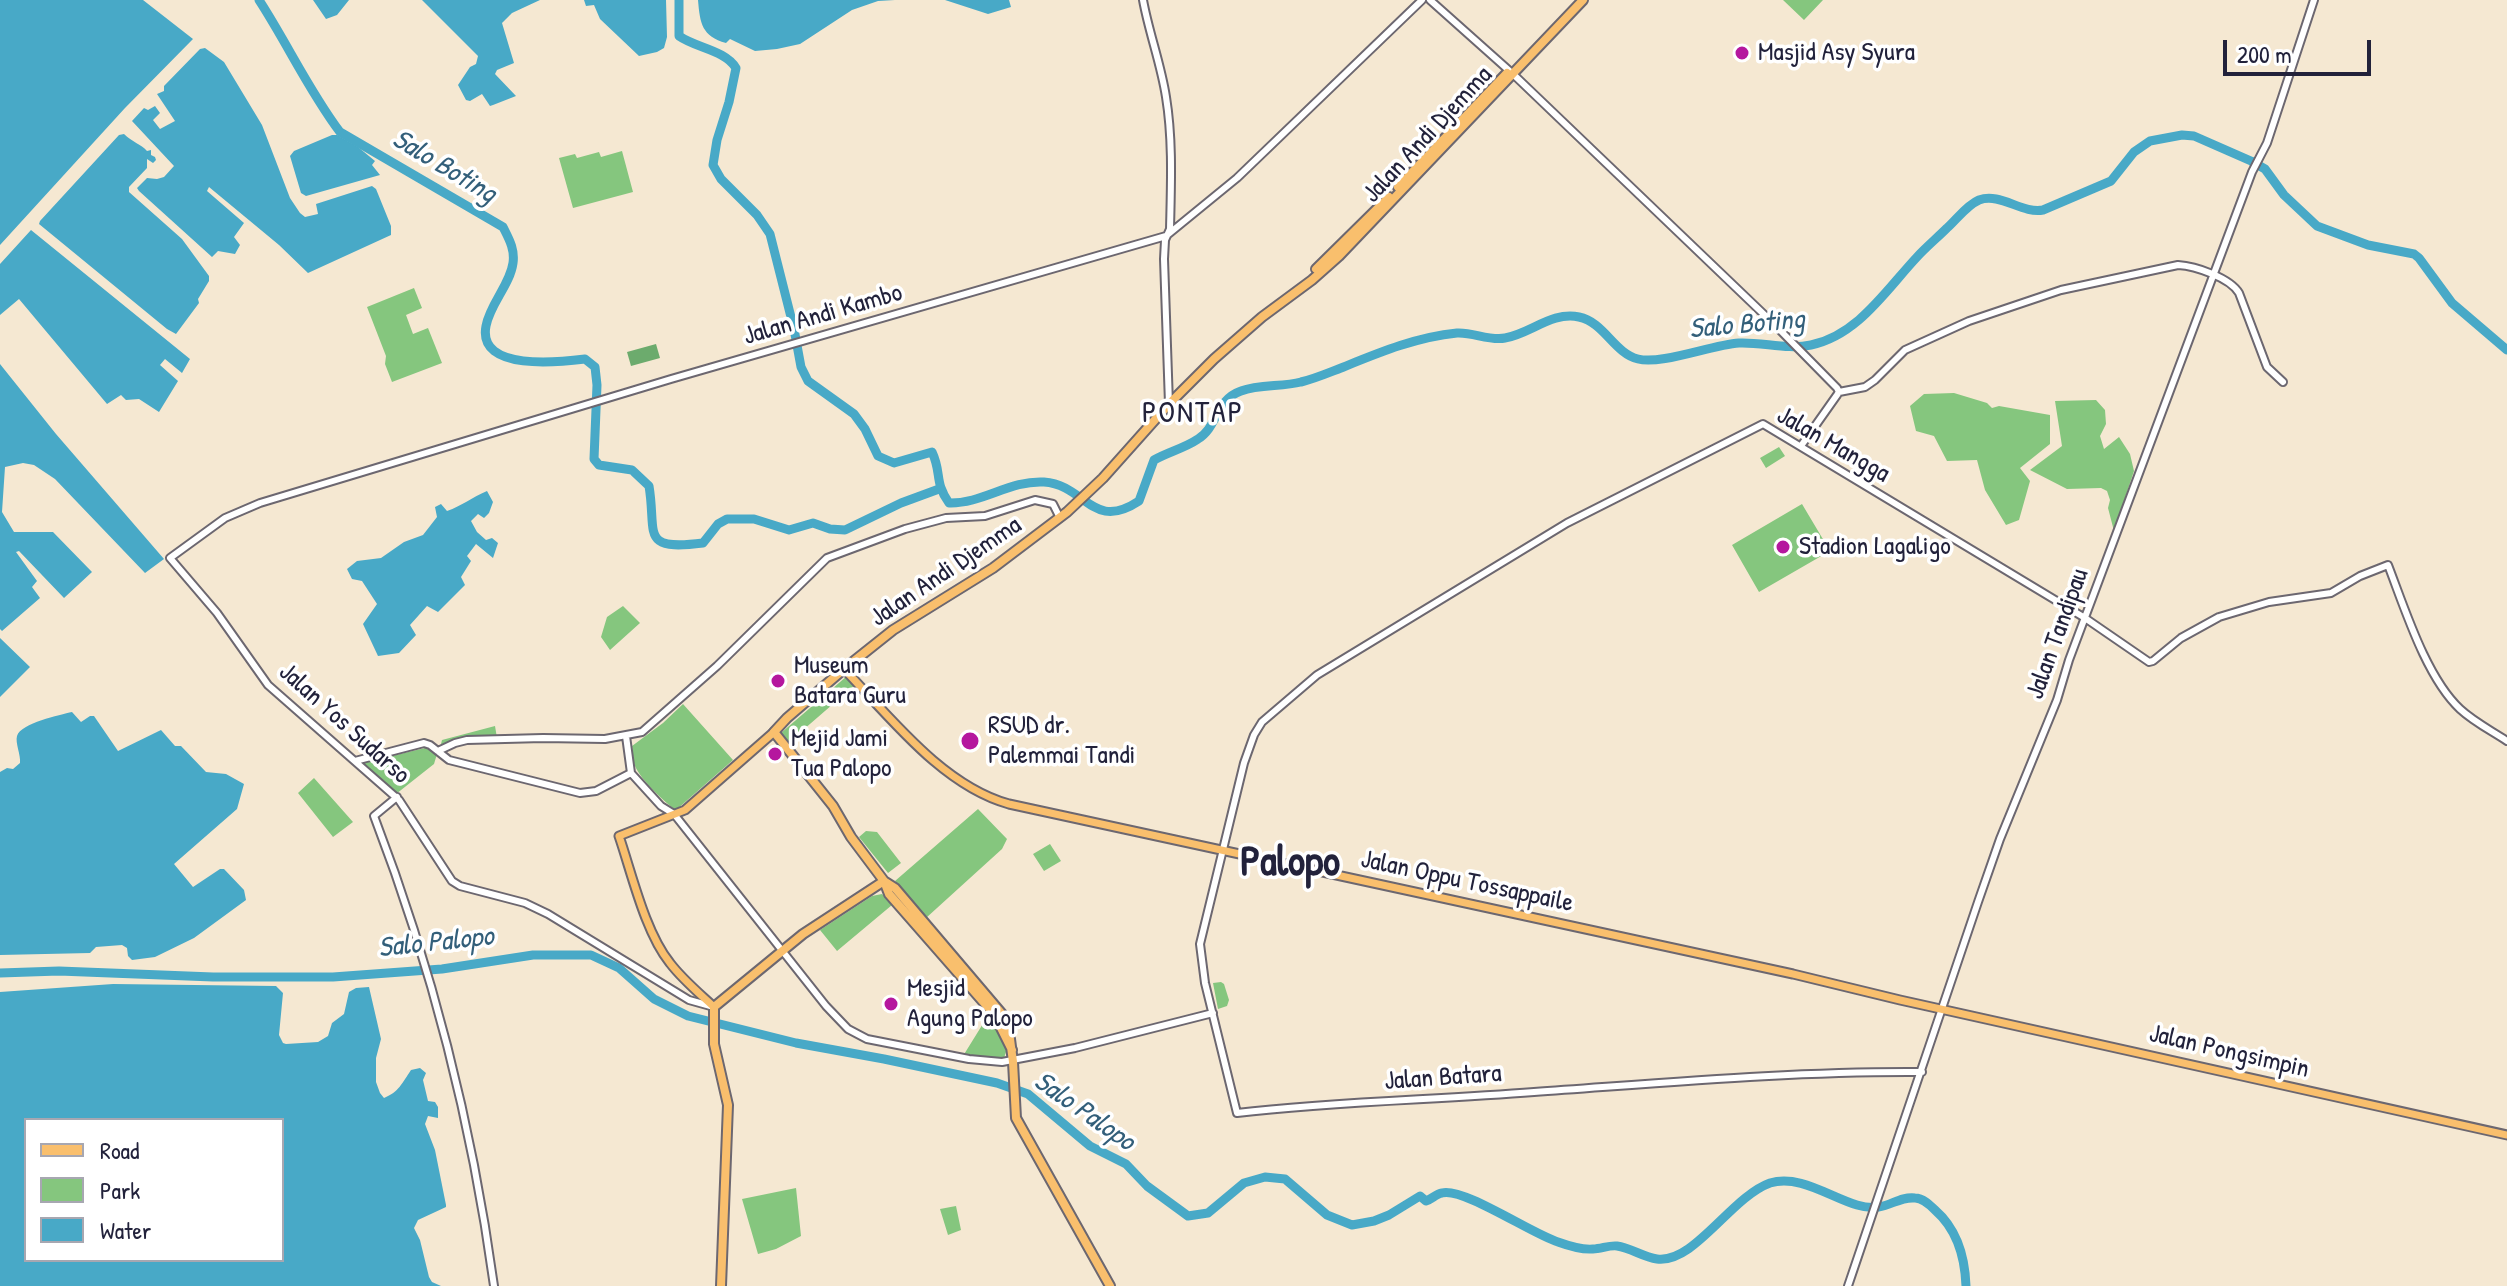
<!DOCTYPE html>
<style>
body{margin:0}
#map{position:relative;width:2507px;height:1286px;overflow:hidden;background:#f5e8d2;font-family:"Patrick Hand",sans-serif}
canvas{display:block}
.legend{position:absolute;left:24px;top:1118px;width:260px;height:144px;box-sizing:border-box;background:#fff;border:2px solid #a7a7b1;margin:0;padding:10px 14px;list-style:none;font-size:24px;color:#22223b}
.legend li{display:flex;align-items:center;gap:16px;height:40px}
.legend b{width:40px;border:2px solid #a7a7b1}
.scale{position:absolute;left:2223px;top:40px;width:148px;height:36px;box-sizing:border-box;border:4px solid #22223b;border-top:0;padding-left:10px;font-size:24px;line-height:28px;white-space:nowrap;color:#22223b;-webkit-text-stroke:6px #fff;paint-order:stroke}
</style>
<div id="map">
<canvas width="2507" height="1286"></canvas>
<ul class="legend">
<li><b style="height:10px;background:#f9bf6d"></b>Road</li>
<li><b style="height:22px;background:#85c67e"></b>Park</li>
<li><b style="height:22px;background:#48a9c7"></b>Water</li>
</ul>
<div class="scale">200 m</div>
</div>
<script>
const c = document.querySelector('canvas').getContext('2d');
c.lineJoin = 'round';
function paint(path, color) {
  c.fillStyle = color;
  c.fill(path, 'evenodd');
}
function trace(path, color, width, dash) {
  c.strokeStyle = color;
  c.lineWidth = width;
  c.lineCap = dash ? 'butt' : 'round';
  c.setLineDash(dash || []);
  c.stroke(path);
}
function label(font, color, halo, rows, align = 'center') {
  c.font = font + ' "Patrick Hand",sans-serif';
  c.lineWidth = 7;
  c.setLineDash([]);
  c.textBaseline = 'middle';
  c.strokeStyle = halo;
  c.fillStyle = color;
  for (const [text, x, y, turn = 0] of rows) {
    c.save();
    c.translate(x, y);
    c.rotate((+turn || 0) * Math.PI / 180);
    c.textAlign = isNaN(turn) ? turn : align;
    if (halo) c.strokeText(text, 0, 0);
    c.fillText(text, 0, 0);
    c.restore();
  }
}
const green = new Path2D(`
 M1783 0H1823L1804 20Z
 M622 151 633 192 573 208 559 158 575 154 577 158 599 152 601 157Z
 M414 288 422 308 406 315 413 334 428 328 442 363 392 382 385 364 386 356 367 307Z
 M1954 393 1987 403 1992 408 1999 406 2050 415V444L2020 468 2030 481 2019 520 2006 525 1985 490 1977 460 1947 461 1934 436 1916 431 1910 406 1924 394Z
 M2096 400 2105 410 2106 424 2100 436 2104 449 2119 437 2130 454 2134 471 2114 531 2108 508 2110 500 2107 491 2101 488 2067 489 2030 470 2062 446 2055 401Z
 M1779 447 1785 456 1766 468 1760 458Z
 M1802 504 1830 551 1759 592 1732 545Z
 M623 606 640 623 610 650 601 637 607 617Z
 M847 676 855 685 788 743 781 733Z
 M683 704 733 760 676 810C664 802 641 780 635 766 633 761 633 752 632 746L663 723Z
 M495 726 497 738 440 748 442 740Z
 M429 747 437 754 434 764 396 794 363 763Z
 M314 778 353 822 333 837 298 793Z
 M978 809 1007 839 1002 849 926 918 895 881Z
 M866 831 877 832 901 863 888 873 859 837Z
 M1050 844 1061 861 1044 871 1033 854Z
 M882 894 892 905 837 951 820 930 872 896Z
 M1221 982 1224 984 1229 1000 1227 1006 1218 1009 1213 983Z
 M989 1014 996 1022 1007 1049 1004 1058 996 1060 963 1056Z
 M796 1188 801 1236 776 1249 758 1254 742 1199Z
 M956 1206 961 1230 948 1235 940 1209Z`);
const forest = new Path2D(`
 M656 344 660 358 631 366 627 352Z`);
const water = new Path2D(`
 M0 0H143L193 39 125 108 0 245Z
 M313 0H349L337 15 326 19Z
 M422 0H540L512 13 502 23 514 63 497 70 495 74 516 96 493 105 490 106 482 94 470 101 466 100 458 85 470 67 476 64 478 56Z
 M584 0H666L667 37 664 48 657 52 639 56 600 19 594 5 586 6Z
 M698 0H895L878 1 852 10 800 44 777 49 755 51 730 39 726 43C702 36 700 24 698 0Z
 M945 0H1009L1011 7 988 14Z
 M205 48 224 62 262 125 290 198 300 213 305 217 318 214 316 204 372 186 376 189 391 226V235L308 273 279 245 209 187 207 191 244 223 234 237 240 245 235 254 218 251 212 257 139 191 137 188 147 178 157 179 164 177 174 166 132 121 144 108 148 110 155 106 160 113 153 120 160 129 175 121 157 94 164 91V86L200 49Z
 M124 134C132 142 141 144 147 151L151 150V155L155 157 156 160 153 163 147 159V168L129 187V192L182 239 209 276V281L198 299 199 303 176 334 167 329 39 224 40 221 119 135Z
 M332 135H337L358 147 375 161 372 165 380 175 306 196 301 193 290 156 294 151Z
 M31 230 190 359 182 373 165 359 160 365 178 381 159 412 139 399 126 400 121 395 107 404 19 299 0 315V264Z
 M0 364 56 434 164 559 145 573 55 479 34 465 23 463 5 467 2 512 14 532H53L92 572 64 598 19 551 16 552 37 581 32 587 40 598 2 631 0 629Z
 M487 491 493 502 489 513 484 518 478 514 471 521 477 532 486 540 492 538 498 543 493 558 476 544 467 556 471 561 461 577 465 585 438 612 427 606 410 625 416 635 399 653 378 656 363 624 377 604 362 581 352 579 347 569 357 561 381 558 404 542 423 535 437 517 435 507 441 504 447 511C462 506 472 497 487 491Z
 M0 638 30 667 0 697Z
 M72 712 81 722 90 716H94L118 751 161 730 175 746H181L206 772 226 774 244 784 237 809 174 864 193 887 220 869H224L244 890 246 900 194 938 155 957 132 960 128 956 127 948 122 945 96 947 90 953 0 955V772L7 768 13 769 20 763C21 755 15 743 17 736 21 723 60 715 72 712Z
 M113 984 276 986 283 993 279 1035 283 1043 286 1044 318 1042 328 1036 332 1023 344 1014 349 992 356 988 369 987 381 1039 376 1058V1082L380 1093 384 1098C399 1092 402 1083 411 1070L420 1068 426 1073 423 1080 428 1101 435 1102 438 1107V1118L428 1116 425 1124 435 1150 446 1205V1207L418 1220 414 1228 420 1240 429 1277 432 1282 441 1286H0V992ZM26 1120H282V1260H26Z`);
const river = new Path2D(`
 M259 0C287 43 309 91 340 132L503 227C509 239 515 249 513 263 510 285 490 304 486 326 477 372 561 362 585 359L595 367 597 385 594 459 599 465 632 470 649 486C657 534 639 551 703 543L718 524 727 519H754L789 530 813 523 830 529 845 530 901 503 939 489
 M679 0V36C696 48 725 50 736 68L729 102 717 140 713 165 721 179 757 215 770 234 794 329 801 367 808 381 854 414 865 429 878 456 894 463 932 452C942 473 934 482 949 503 982 504 1010 480 1044 482 1086 485 1092 532 1139 501L1154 460C1168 452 1185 448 1198 439 1218 427 1215 400 1241 391 1259 384 1282 387 1301 382 1314 379 1328 373 1341 368 1378 353 1416 337 1457 333 1473 332 1489 341 1505 338 1530 334 1552 311 1579 317 1604 322 1614 353 1638 359 1661 365 1711 345 1739 343 1763 342 1787 350 1811 345 1858 335 1886 290 1917 257 1926 247 1937 238 1947 228 1957 219 1967 205 1979 200 2000 192 2022 214 2043 210L2111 181 2134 152 2150 141 2182 135 2194 136 2251 161 2265 169 2284 195 2317 226 2368 245 2414 254 2419 258 2452 303 2507 350
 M0 973 59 971 213 977H333L442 969 533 955H591L619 968 654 999 688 1016 796 1043 884 1059 997 1083 1028 1094 1090 1146 1126 1164 1147 1186 1188 1216 1208 1213 1244 1183 1265 1177 1285 1179 1327 1215 1352 1225 1374 1221 1389 1215 1420 1196 1426 1201C1432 1199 1436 1194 1442 1193 1463 1187 1532 1234 1558 1242 1569 1246 1581 1250 1593 1249 1601 1249 1609 1245 1617 1246 1631 1248 1643 1257 1657 1259 1694 1264 1731 1197 1770 1183 1799 1174 1830 1197 1857 1205 1887 1214 1894 1196 1915 1198 1923 1198 1930 1205 1935 1210 1958 1230 1965 1258 1966 1286`);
const minor = new Path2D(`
 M1143 0C1149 33 1161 64 1166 97 1173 140 1171 185 1170 229L1165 240 1164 259 1169 404
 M1430 0 1513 74 1775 325 1837 388 1839 392 1837 395 1801 446
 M1839 392 1865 387 1875 380 1905 350 1969 321 2061 290 2178 265C2196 266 2230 278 2239 293L2267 367 2283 382
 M626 736 631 773 661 806 674 814 826 1006 848 1029 867 1039 969 1059 1002 1062 1075 1048 1213 1013
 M438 751 455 743 467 740 543 738 605 739 642 732 717 666 827 558 905 529 946 518 985 516 1035 500 1053 504 1060 518
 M355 761 424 743 430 745 449 760 580 793 596 791 631 773
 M397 797 374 816C432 967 472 1125 494 1286
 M714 1007 689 1000 548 914 525 903 460 886 452 881 399 800 268 685 217 613 170 558 225 518 260 503 671 379 1166 236 1237 178 1422 0
 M1922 1072C1792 1071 1663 1083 1534 1092 1435 1100 1336 1101 1237 1113L1205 983 1200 944 1244 763 1254 735 1262 722 1317 675 1567 523 1763 424 2085 618 2149 662 2153 661 2181 638 2219 617 2269 602 2331 593 2360 576 2388 565C2405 609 2426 677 2460 709 2474 722 2492 731 2507 741
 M1848 1286 1978 902 2000 839 2057 700 2069 660 2252 172 2267 143 2314 0`);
const major = new Path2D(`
 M844 669C890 717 943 786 1009 804L1793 974 1900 1000 2507 1135
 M714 1007C699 993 683 980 670 963 645 932 632 874 619 836L685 810 774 732`);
const highway = new Path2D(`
 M1398 187 1507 73
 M1316 269 1389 197
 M884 881 895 888 1002 1014 1010 1039 1013 1062 1016 1118 1110 1286
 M1012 1050 994 1014 889 894 884 881 851 837 833 806 774 732 787 718 844 669 893 630 993 568 1067 512 1103 478 1169 404 1214 359 1262 317 1312 280 1339 256 1583 0
 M721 1286 728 1105 714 1044V1007L803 934 884 881`);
const markers = [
 [1742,53,8,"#b5179e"],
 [1783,547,8,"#b5179e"],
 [778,681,8,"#b5179e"],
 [970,741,10,"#b5179e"],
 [775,754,8,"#b5179e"],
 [891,1004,8,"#b5179e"]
];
const poiNames = [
 ["Masjid Asy Syura",1758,53],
 ["Stadion Lagaligo",1799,547],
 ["Museum",794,666],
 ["Batara Guru",794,696],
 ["RSUD dr.",988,726],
 ["Palemmai Tandi",988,756],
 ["Mejid Jami",791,739],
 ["Tua Palopo",791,769],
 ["Mesjid",907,989],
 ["Agung Palopo",907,1019]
];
const streetNames = [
 ["Jalan Andi Djemma",1428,135,-47],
 ["Jalan Andi Kambo",823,315,-16],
 ["Jalan Mangga",1833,445,30],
 ["Jalan Andi Djemma",946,572,-34],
 ["Jalan Tandipau",2058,634,-70],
 ["Jalan Yos Sudarso",344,724,42],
 ["Jalan Oppu Tossappaile",1467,882,12],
 ["Jalan Pongsimpin",2229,1052,13],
 ["Jalan Batara",1443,1078,-4]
];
const waterNames = [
 ["Salo Boting",444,167,31],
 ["Salo Boting",1747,325,-5],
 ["Salo Palopo",436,943,-6],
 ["Salo Palopo",1084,1112,35]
];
const quarterNames = [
 ["PONTAP",1193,414]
];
const townNames = [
 ["Palopo",1290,864]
];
paint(green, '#85c67e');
paint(forest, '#6cab6d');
paint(water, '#48a9c7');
trace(river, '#48a9c7', 9);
trace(minor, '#6c6770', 10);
trace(major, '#6c6770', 11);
trace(highway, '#6c6770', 12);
trace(minor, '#fff', 6);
trace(major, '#f9bf6d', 7);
trace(highway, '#f9bf6d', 8);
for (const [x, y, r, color] of markers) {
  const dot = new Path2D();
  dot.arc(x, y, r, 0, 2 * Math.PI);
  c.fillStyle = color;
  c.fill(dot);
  trace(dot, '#fff', 3);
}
label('26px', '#22223b', '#fff', poiNames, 'left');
label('26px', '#22223b', '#fff', streetNames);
label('italic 28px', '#335f7a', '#fff', waterNames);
c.letterSpacing = '2px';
label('30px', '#22223b', '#fff', quarterNames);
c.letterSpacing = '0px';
label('bold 42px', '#22223b', '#fff', townNames);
</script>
